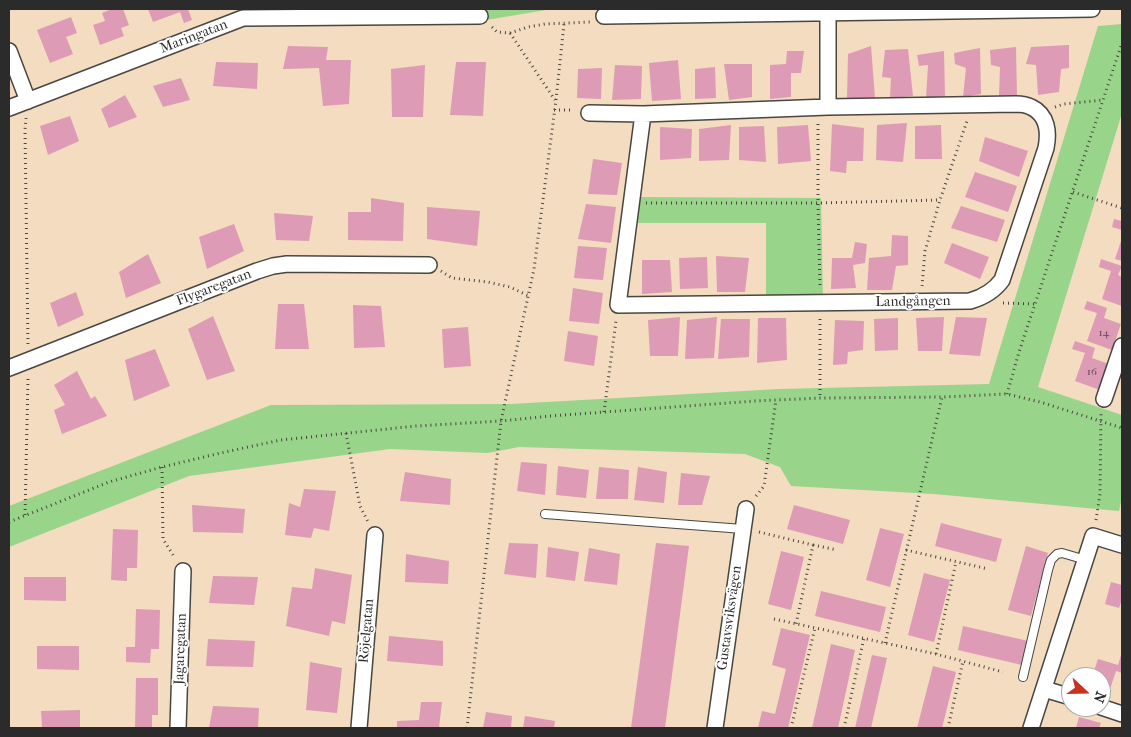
<!DOCTYPE html>
<meta charset="utf-8">
<style>
body{margin:0}
#map{position:relative;width:1131px;height:737px;overflow:hidden;background:#f3dcbf;font-family:"IM FELL French Canon",serif}
canvas{display:block}
.frame{position:absolute;inset:0;border:10px solid #2b2b2b;pointer-events:none}
.north{position:absolute;left:1061px;top:667px;width:50px;height:50px;box-sizing:border-box;background:#fff;border:1px solid #aaa;border-radius:50%;rotate:111deg;font-size:14px;font-weight:700;line-height:20px;text-align:center;color:#2b2b2b}
.north::after{content:'';display:block;margin:auto;width:18px;height:22px;background:#c8321e;clip-path:polygon(50% 0,100% 100%,50% 72%,0 100%)}
</style>
<div id="map">
<canvas width="1131" height="737"></canvas>
<div class="frame"></div>
<div class="north">N</div>
</div>
<script>
const c = document.querySelector('canvas').getContext('2d');
c.lineJoin = 'round';
function paint(path, color) {
  c.fillStyle = color;
  c.fill(path, 'evenodd');
}
function trace(path, color, width, dash) {
  c.strokeStyle = color;
  c.lineWidth = width;
  c.lineCap = dash ? 'butt' : 'round';
  c.setLineDash(dash || []);
  c.stroke(path);
}
function label(font, color, halo, rows, align = 'center') {
  c.font = font + ' "IM FELL French Canon",serif';
  c.lineWidth = 4;
  c.setLineDash([]);
  c.textBaseline = 'middle';
  c.strokeStyle = halo;
  c.fillStyle = color;
  for (const [text, x, y, turn = 0] of rows) {
    c.save();
    c.translate(x, y);
    c.rotate((+turn || 0) * Math.PI / 180);
    c.textAlign = isNaN(turn) ? turn : align;
    if (halo) c.strokeText(text, 0, 0);
    c.fillText(text, 0, 0);
    c.restore();
  }
}
const green = new Path2D(`
 M378 9H552L468 23 378 21Z
 M1122 24V113L1038 387 1122 415V497L1119 511 934 494 791 486 780 467 745 454 519 447 488 453 390 449 189 476 9 547V506L271 405 511 404 779 389 989 384 1098 26Z
 M634 197 821 198 823 303 766 304V223H631Z`);
const building = new Path2D(`
 M112 9H123L129 25 121 28 124 36 100 45 93 25 105 21 102 13Z
 M148 9H188L192 20 184 23 180 12 153 22Z
 M71 17 77 33 66 37 73 54 50 63 37 30Z
 M1069 45V68L1061 69 1059 92 1038 95 1036 65 1026 64 1031 47Z
 M288 46 328 47 326 60H351L349 104 323 106 319 68 283 69Z
 M871 46 875 98H847L848 54Z
 M1016 47 1017 96H999L1000 67 991 65 990 50Z
 M980 48 981 94 963 97 966 68 955 64 954 53Z
 M908 49 913 96 890 98 891 78 882 77 885 50Z
 M787 51H804L801 73H791V97L770 99V65L786 64Z
 M944 51 945 96 926 98 928 65 919 66 917 55Z
 M678 60 681 99 652 101 649 63Z
 M216 62 258 63 257 89 213 86Z
 M456 62H486L483 116 450 115Z
 M724 64H752V97L729 100Z
 M425 65 423 117H392L391 69Z
 M615 65 642 66 641 99 612 100Z
 M715 67 716 98 695 99V69Z
 M602 68 601 99 577 98 578 69Z
 M181 78 190 100 163 107 153 86Z
 M125 95 137 117 109 128 101 109Z
 M70 116 79 141 48 155 40 126Z
 M907 123 903 162 876 160 877 125Z
 M832 124 864 128 863 161H847L846 173 830 171Z
 M731 125 729 160 699 161V129Z
 M808 125 811 161 778 164 777 127Z
 M941 125 942 159H915V126Z
 M764 126 766 162 739 160V127Z
 M660 127 692 129 691 158 660 160Z
 M985 137 1028 151 1019 177 979 161Z
 M593 159 622 163 617 195 588 194Z
 M975 172 1017 186 1008 212 965 197Z
 M371 198 404 203 403 241 348 240V212H371Z
 M586 204 616 207 611 243 578 239Z
 M961 206 1005 220 997 242 951 228Z
 M427 207 480 211 477 246 427 239Z
 M274 213 313 216 309 241 276 240Z
 M1114 219 1122 221V230L1112 227Z
 M234 224 244 251 207 269 199 237Z
 M892 235 908 236V265L896 266 892 290H867L869 258 891 256Z
 M1122 238V261L1115 259Z
 M855 242 867 244 865 263 853 265 856 288 831 289 832 258H852Z
 M952 243 989 257 980 279 944 263Z
 M578 246 607 248 603 280 574 278Z
 M148 254 161 283 126 298 119 272Z
 M716 256 749 258 745 292H717Z
 M707 257 708 288 680 289 679 258Z
 M1101 259 1122 266 1118 275 1122 277V306L1102 299 1111 271 1099 267Z
 M642 260H670L672 292 642 294Z
 M573 288 603 293 599 324 569 321Z
 M76 292 84 315 58 327 50 303Z
 M1087 301 1107 308 1104 318 1121 324 1112 350 1087 341 1097 313 1084 309Z
 M278 304H304L309 349H275Z
 M353 305 381 306 385 347 354 348Z
 M213 316 235 371 207 380 188 329Z
 M680 317 678 356H650L648 320Z
 M717 317 714 358 685 359 687 320Z
 M944 317 942 351H918L916 318Z
 M956 317 987 318 980 356 949 354Z
 M758 318H786L787 360 757 363Z
 M898 318V350L875 351 874 319Z
 M721 319H750L749 357 718 359Z
 M835 320 864 321 863 350 848 352 847 364 833 365Z
 M468 327 471 366 444 368 442 329Z
 M568 331 598 336 594 366 564 361Z
 M1075 341 1095 348 1092 358 1109 364 1100 390 1075 381 1085 353 1072 349Z
 M155 349 170 386 134 401 125 360Z
 M77 371 91 399 95 396 107 416 62 434 54 410 65 405 54 385Z
 M521 462 547 464 545 495 517 491Z
 M558 466 589 470 586 498 556 495Z
 M599 467 629 470 628 499H596Z
 M638 467 667 472 664 503 634 500Z
 M405 472 451 479 450 505 400 501Z
 M681 473 710 476 702 505H678Z
 M304 489 336 491 329 531 314 528 311 538 285 535 289 503 300 507Z
 M192 505 245 509 243 533 193 532Z
 M794 505 850 520 843 544 787 529Z
 M941 523 1002 539 996 562 935 546Z
 M880 528 904 534 890 587 866 580Z
 M113 529 138 530 137 568H127V581L111 580Z
 M509 543 538 544 536 578 504 574Z
 M656 543 689 546 665 728H631Z
 M1026 546 1048 553 1031 616 1008 610Z
 M548 547 579 552 575 581 546 577Z
 M589 548 620 554 617 585 584 581Z
 M781 551 804 557 791 610 768 604Z
 M406 554 449 561 448 584 405 582Z
 M315 568 352 575 345 624 332 621 329 636 286 626 292 587 312 589Z
 M924 573 950 580 934 642 908 635Z
 M213 576 258 577 254 605 209 603Z
 M24 577H66V601L24 600Z
 M1111 582 1122 585V599L1119 608 1105 604Z
 M821 591 886 607 880 632 815 616Z
 M136 609 160 610 159 649H151L150 663 126 662V647H135Z
 M963 626 1028 641 1022 665 958 650Z
 M781 628 810 635 788 728H758L762 711 775 714 786 669 772 665Z
 M389 636 443 641V666L387 661Z
 M208 639 255 641 253 667 206 666Z
 M831 644 855 650 838 728H812Z
 M37 646H79V670L37 669Z
 M1122 652V673L1116 671 1108 695 1101 693V677H1092L1098 659 1118 665Z
 M872 655 887 658 871 728H855Z
 M310 662 342 668 337 713 306 710Z
 M933 666 956 672 942 728H917Z
 M136 678H158V715H152V728H135Z
 M421 702H442L439 728H397V721L419 720Z
 M213 706 259 708 258 728H209Z
 M80 710V728H42L41 711Z
 M486 712 512 716 511 728H483Z
 M525 716 555 721 554 728H523Z
 M1079 717 1101 723 1099 728H1076Z`);
const path = new Path2D(`
 M492 27 497 32 510 33 528 27 545 24 590 22
 M510 33 555 100
 M1055 107 1064 104 1103 100
 M554 110H574
 M26 118 25 130 28 345
 M818 124V203L820 287
 M1073 192 1122 208
 M646 203H818L940 200
 M441 271 452 278 488 282 510 287 529 296
 M922 286 925 251 940 200 967 121
 M1003 303 1035 304
 M820 319V398
 M1007 394 1019 352 1122 43
 M604 412 616 321
 M346 433 360 506 368 522
 M162 467 163 539 175 558
 M756 496 764 486 776 400
 M25 515 28 378
 M1096 520 1100 494 1101 414
 M9 522 109 482 162 467 225 452 281 440 416 426 501 421 550 416 755 401 820 398 942 397 1007 394 1040 402 1122 428
 M759 532 813 545 796 624
 M813 545 837 550
 M906 550 988 569
 M774 619 936 654 1003 672
 M885 643 942 397
 M936 654 956 562
 M467 728 501 421 534 269 556 100 564 24
 M791 728 815 628
 M844 728 864 638
 M948 728 963 661`);
const lane = new Path2D(`
 M545 514 743 529
 M1023 677 1048 570 1051 560 1057 554 1062 553 1086 560`);
const street = new Path2D(`
 M604 16 1092 9
 M9 51 28 101
 M1016 104C1021 104 1027 105 1031 107 1048 115 1049 133 1046 148L1002 280C994 291 984 297 970 301L618 305 643 114 828 107Z
 M828 107V12
 M9 108 243 18 480 16
 M589 113 643 114
 M9 368 257 271 273 266 287 264 429 265
 M1104 399 1122 346
 M1044 689 1071 697
 M1101 707 1122 714
 M178 728 183 571
 M359 728 375 535
 M715 728 746 509
 M1031 728 1093 536 1122 545`);
const numberNames = [
 ["14",1104,333],
 ["16",1092,372]
];
const streetNames = [
 ["Maringatan",194,37,-21],
 ["Flygaregatan",214,288,-21],
 ["Landgången",913,302,-1],
 ["Gustavsviksvägen",730,618,-82],
 ["Röjelgatan",367,631,-85],
 ["Jagaregatan",181,649,-88]
];
paint(green, '#98d489');
paint(building, '#de9bb5');
trace(lane, '#494641', 10);
trace(street, '#494641', 18);
trace(path, '#494641', 3, [1, 4]);
trace(lane, '#fff', 8);
trace(street, '#fff', 15);
label('11px', '#58474e', null, numberNames);
label('14px', '#2b2b2b', '#fff', streetNames);
</script>
